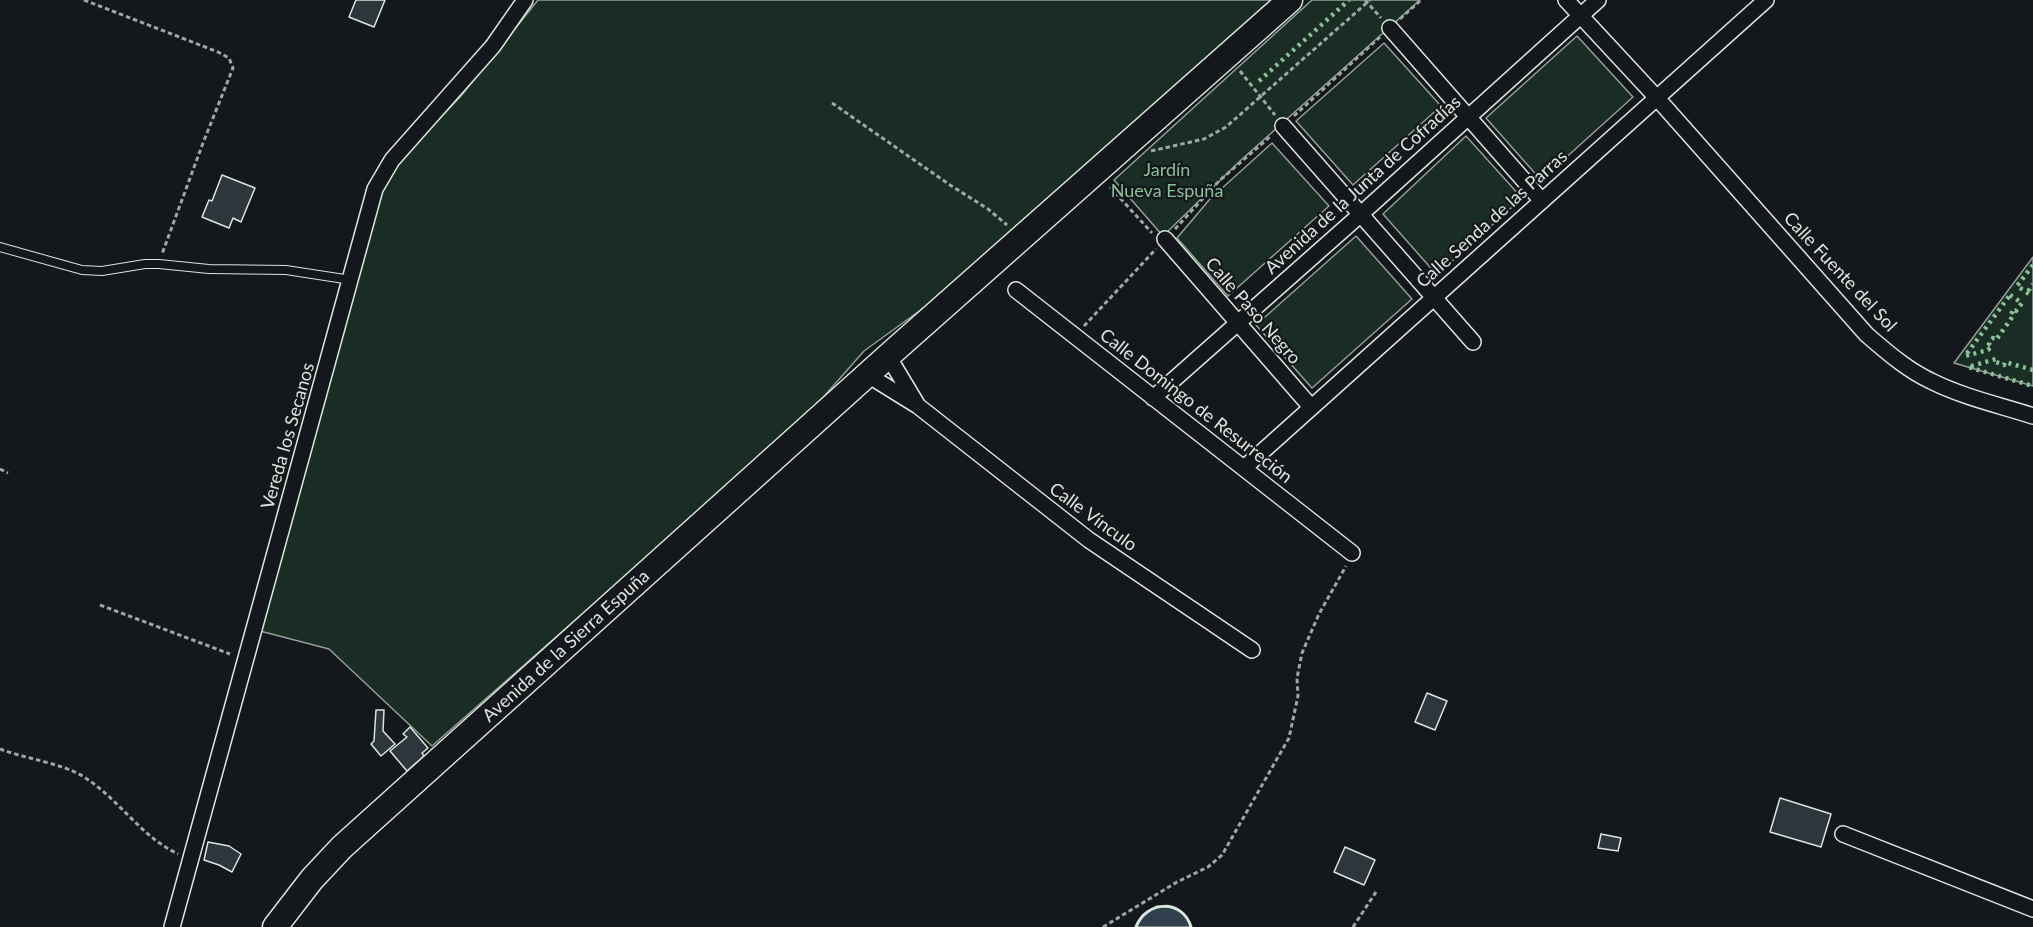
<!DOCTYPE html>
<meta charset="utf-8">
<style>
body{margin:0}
canvas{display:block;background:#14181c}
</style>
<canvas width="2033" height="927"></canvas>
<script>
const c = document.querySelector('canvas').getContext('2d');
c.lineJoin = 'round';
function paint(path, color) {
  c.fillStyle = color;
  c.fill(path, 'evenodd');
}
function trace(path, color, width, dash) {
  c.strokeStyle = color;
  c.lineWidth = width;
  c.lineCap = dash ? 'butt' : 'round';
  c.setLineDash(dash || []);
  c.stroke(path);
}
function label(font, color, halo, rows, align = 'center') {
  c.font = font + ' Lato,sans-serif';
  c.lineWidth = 4.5;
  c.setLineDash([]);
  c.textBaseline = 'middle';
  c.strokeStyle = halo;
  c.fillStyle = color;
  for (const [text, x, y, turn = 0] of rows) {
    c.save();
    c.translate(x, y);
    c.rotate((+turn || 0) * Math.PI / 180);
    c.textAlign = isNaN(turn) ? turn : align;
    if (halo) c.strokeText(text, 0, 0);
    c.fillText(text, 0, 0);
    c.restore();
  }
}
const green = new Path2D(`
 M538 0H1274L951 288 864 351 804 419 432 746 329 649 260 631 383 189 399 161 461 96Z
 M1312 0H1420L1240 161 1163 236 1114 180Z
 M1577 36 1633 97 1541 180 1486 118Z
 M1384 43 1441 106 1353 185 1296 121Z
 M1466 136 1522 198 1437 275 1383 214Z
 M1272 143 1329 206 1228 296 1177 238 1210 199Z
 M1356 236 1412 299 1312 388 1256 325Z
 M2033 257V386L1954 363Z`);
const water = new Path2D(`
 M1157 906C1173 905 1186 911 1191 927H1136L1143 915Z`);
const building = new Path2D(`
 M356 0H385L374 27 349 17Z
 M222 175 255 188 241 222 233 218 229 228 202 217 209 200 212 201Z
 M1427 693 1447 701 1435 730 1415 722Z
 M376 710H384L383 731 395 744 381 756 371 744 374 741Z
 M410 727 428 748 422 753 424 756 407 771 390 751 407 737 403 734Z
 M1780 798 1831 814 1821 847 1770 832Z
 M1601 834 1621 838 1618 851 1598 848Z
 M208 842 229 846 241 854 232 872 219 865 204 860Z
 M1345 847 1375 860 1364 885 1334 872Z`);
const path = new Path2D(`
 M84 0 218 52 229 58 233 68 203 143 162 254
 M1365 0 1381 18
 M1400 19 1421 0
 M1240 71 1275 115
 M832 103 950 185 988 209 1007 225
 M1294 116 1380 37
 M1151 151 1204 139 1226 127 1370 0
 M1110 187 1152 233
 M1175 229 1219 181 1271 136
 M1084 326 1156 249
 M0 469 8 473
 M100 605 230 654
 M0 749C26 759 62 763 84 777 119 799 140 836 178 854
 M1103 927 1177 882 1208 867 1222 855 1289 738 1298 696 1297 678 1302 653 1319 614 1346 566
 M1353 927 1376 892`);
const lane = new Path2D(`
 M0 247 82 270 102 271 145 264H159L209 269 286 270 351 280`);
const street = new Path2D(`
 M1566 0 1657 98 1867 335C1887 352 1907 370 1931 381 1963 397 1999 405 2033 416
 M1390 28 1542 201
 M1283 126 1473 342
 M1165 239 1311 407
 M1016 290 1352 553
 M868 375 918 406 888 356
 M1153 398 1361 214 1598 0
 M918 406 1089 540 1252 650
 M1244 468 1766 0
 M1843 834 2033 909
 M172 927 375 189 392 160 493 46 525 0`);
const primary = new Path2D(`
 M275 927 312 879 342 847 888 356 1290 0`);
const hedge = new Path2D(`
 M1259 81 1349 0
 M2033 265 2017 286 2029 294 2031 292 2029 290 2033 284
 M2010 295 2022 303 2016 311 2014 309 2011 314 2013 316 1996 340 1993 338 1989 344 1992 346 1988 350 1965 356Z
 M2033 370 2005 362 2004 365 1996 362 1997 360 1996 359 1968 367 2033 386`);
const wall = new Path2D(`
 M1136 927C1146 900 1183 899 1191 927`);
const parkNames = [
 ["Jardín",1167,170],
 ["Nueva Espuña",1167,191]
];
const streetNames = [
 ["Avenida de la Junta de Cofradías",1363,185,-42],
 ["Calle Senda de las Parras",1492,219,-42],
 ["Calle Fuente del Sol",1840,272,47],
 ["Calle Paso Negro",1253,311,49],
 ["Calle Domingo de Resurreción",1196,406,38],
 ["Vereda los Secanos",288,436,-74],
 ["Calle Vínculo",1093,517,36],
 ["Avenida de la Sierra Espuña",566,646,-42]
];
paint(green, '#1a2d24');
trace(green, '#939e99', 1.5);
paint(water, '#2f3f4d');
trace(water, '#939e99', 1.5);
paint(building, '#2c363c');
trace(building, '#d8e6dc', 1.5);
trace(lane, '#d8e6dc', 10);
trace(street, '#d8e6dc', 18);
trace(primary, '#d8e6dc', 27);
trace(path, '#9da8a2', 3, [4.5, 3]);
trace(lane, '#14181c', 8);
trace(street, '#14181c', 15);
trace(primary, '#14181c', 24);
trace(hedge, '#8ac095', 4.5, [3, 4.5]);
trace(wall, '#d8e6dc', 3);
label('18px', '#8ac095', '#14181c', parkNames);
label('18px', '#d8e6dc', '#14181c', streetNames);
</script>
